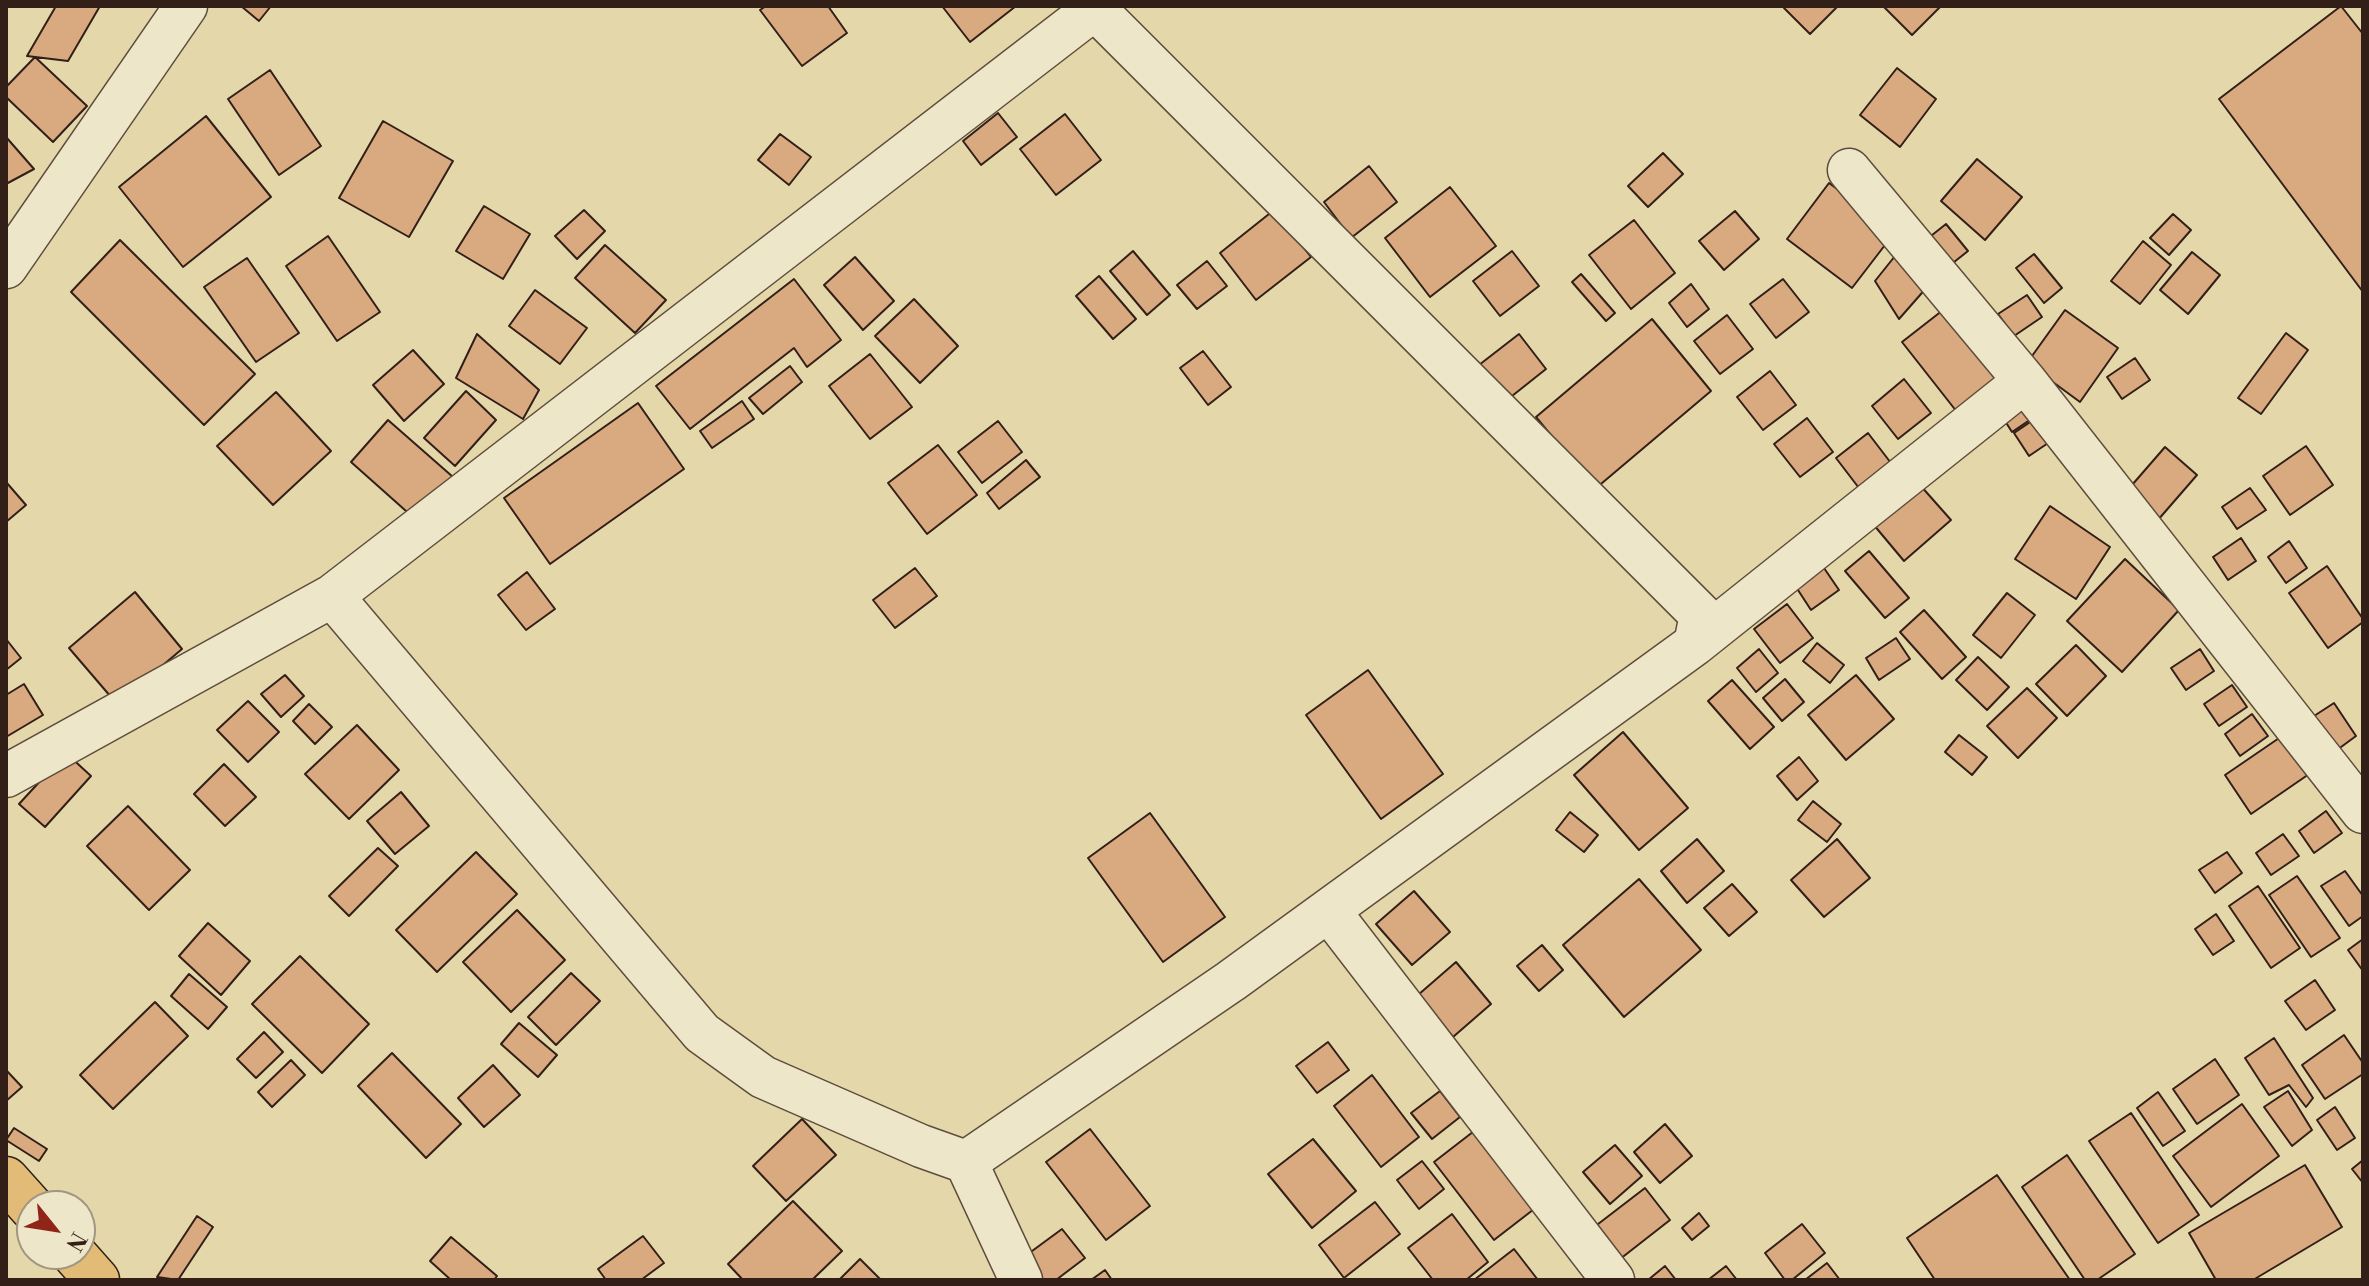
<!DOCTYPE html>
<style>
body{margin:0}
#map{position:relative;width:2369px;height:1286px;overflow:hidden;background:#e4d8ab;font-family:"Libre Bodoni",serif}
canvas{display:block}
.frame{position:absolute;inset:0;border:8px solid #321f18;pointer-events:none}
.north{position:absolute;left:16px;top:1190px;width:80px;height:80px;box-sizing:border-box;background:#ede6c8;border:2px solid #a29682;border-radius:50%;rotate:120deg;font-size:22px;font-weight:700;line-height:32px;text-align:center;color:#321f18}
.north::after{content:'';display:block;margin:auto;width:28px;height:36px;background:#8f2418;clip-path:polygon(50% 0,100% 100%,50% 72%,0 100%)}
</style>
<div id="map">
<canvas width="2369" height="1286"></canvas>
<div class="frame"></div>
<div class="north">N</div>
</div>
<script>
const c = document.querySelector('canvas').getContext('2d');
c.lineJoin = 'round';
function paint(path, color) {
  c.fillStyle = color;
  c.fill(path, 'evenodd');
}
function trace(path, color, width, dash) {
  c.strokeStyle = color;
  c.lineWidth = width;
  c.lineCap = dash ? 'butt' : 'round';
  c.setLineDash(dash || []);
  c.stroke(path);
}
const building = new Path2D(`
 M56 6H100L68 61 27 56Z
 M241 6H271L259 21Z
 M766 6H828L847 33 802 66 760 10Z
 M942 6H1016L970 42Z
 M1785 6H1838L1810 34 1784 8Z
 M1883 6H1941L1912 35Z
 M2341 6 2363 34V292L2219 99Z
 M35 57 87 106 53 142 6 97V87Z
 M1897 68 1936 99 1900 147 1860 115Z
 M270 70 321 146 279 175 228 99Z
 M998 113 1017 137 981 165 963 141Z
 M1065 114 1101 160 1056 195 1020 149Z
 M206 116 271 197 183 267 119 187Z
 M383 121 453 161 409 237 339 198Z
 M780 134 811 157 789 185 758 160Z
 M6 137 34 169 6 184Z
 M1663 153 1683 174 1648 207 1628 186Z
 M1977 159 2022 197 1985 240 1941 201Z
 M1369 166 1397 202 1351 238 1324 202Z
 M1829 183 1895 232 1852 288 1787 239Z
 M1450 187 1496 246 1430 297 1385 238Z
 M484 206 530 234 503 279 456 251Z
 M584 210 605 231 577 259 555 236Z
 M1274 210 1311 257 1256 300 1220 253Z
 M1735 211 1759 239 1724 270 1699 241Z
 M2173 214 2191 230 2169 255 2150 238Z
 M1634 220 1675 273 1631 309 1589 255Z
 M1946 224 1968 251 1939 274 1917 247Z
 M328 236 380 312 337 341 286 266Z
 M120 240 255 374 204 425 71 292Z
 M2143 241 2171 265 2140 304 2111 281Z
 M605 245 666 300 635 333 575 278Z
 M1133 251 1170 295 1147 315 1110 271Z
 M1512 251 1539 286 1500 316 1473 281Z
 M1899 251 1928 286 1899 319 1875 281Z
 M2192 252 2220 275 2188 314 2160 290Z
 M2034 254 2062 288 2044 303 2016 268Z
 M855 257 894 301 863 330 824 285Z
 M247 258 299 333 256 362 204 287Z
 M1207 261 1227 286 1197 309 1177 285Z
 M1581 274 1615 313 1606 321 1572 282Z
 M1099 276 1136 319 1113 339 1076 296Z
 M794 279 841 340 807 367 794 348 690 429 656 386Z
 M1783 279 1809 312 1776 338 1750 304Z
 M1691 284 1709 309 1687 327 1669 303Z
 M535 290 587 328 560 364 509 326Z
 M2027 295 2042 317 2014 336 1998 314Z
 M914 299 958 346 920 383 875 336Z
 M1952 303 2007 373 1957 412 1902 342Z
 M2065 310 2118 348 2080 402 2027 363Z
 M1727 315 1753 349 1720 374 1694 341Z
 M1652 319 1711 391 1595 489 1536 417Z
 M2286 333 2308 350 2261 414 2238 398Z
 M477 334 539 390 523 419 456 378Z
 M1519 334 1546 369 1507 400 1479 365Z
 M413 350 444 384 404 421 373 385Z
 M1203 351 1231 387 1208 405 1180 368Z
 M870 354 912 407 870 439 829 386Z
 M2135 358 2150 380 2122 399 2107 377Z
 M790 366 802 382 763 414 749 398Z
 M1770 371 1796 405 1763 430 1737 397Z
 M1904 379 1931 413 1898 439 1872 406Z
 M2025 390 2040 413 2012 432 1998 410Z
 M466 391 496 420 455 466 424 438Z
 M276 392 331 451 273 505 217 446Z
 M742 401 754 419 712 448 700 431Z
 M638 403 684 469 550 564 504 498Z
 M2042 414 2057 437 2029 456 2014 433Z
 M1807 418 1833 452 1800 477 1774 444Z
 M388 420 453 477 415 519 351 462Z
 M998 421 1022 452 982 483 958 452Z
 M1868 433 1894 467 1862 492 1836 458Z
 M938 445 977 495 927 534 888 483Z
 M2306 446 2333 485 2290 515 2263 476Z
 M2165 447 2197 475 2151 528 2119 500Z
 M1026 460 1040 477 999 509 987 493Z
 M6 482 26 505 6 522Z
 M1920 485 1951 520 1904 561 1873 524Z
 M2250 488 2266 510 2237 529 2222 507Z
 M2050 506 2110 547 2076 599 2015 559Z
 M2241 538 2256 561 2228 580 2213 557Z
 M2289 541 2307 568 2286 583 2268 557Z
 M1869 551 1909 598 1885 618 1845 571Z
 M2125 559 2179 610 2122 672 2067 621Z
 M2327 566 2363 619V622L2328 648 2289 593Z
 M915 568 937 596 895 628 873 600Z
 M1824 568 1839 590 1811 610 1796 587Z
 M527 572 555 609 526 630 498 595Z
 M135 592 182 649 117 704 69 648Z
 M2007 593 2035 615 2001 658 1973 635Z
 M1787 604 1813 638 1780 663 1754 629Z
 M1924 610 1966 657 1942 679 1900 632Z
 M1896 638 1910 659 1879 680 1866 658Z
 M6 639 21 658 6 670Z
 M1817 643 1844 665 1830 683 1803 661Z
 M2076 645 2106 676 2067 716 2036 684Z
 M1759 649 1778 673 1756 692 1737 668Z
 M2200 649 2214 671 2186 690 2171 668Z
 M1978 657 2009 687 1987 710 1956 680Z
 M1368 670 1443 774 1381 819 1306 715Z
 M285 675 304 696 281 717 261 694Z
 M1856 675 1894 719 1846 760 1808 715Z
 M1785 679 1804 702 1782 721 1763 698Z
 M1732 680 1774 727 1750 749 1708 701Z
 M24 684 43 715 6 737V695Z
 M2232 685 2247 707 2219 726 2204 704Z
 M2027 688 2057 718 2018 758 1987 726Z
 M248 701 279 732 248 762 217 730Z
 M2334 703 2356 736 2337 750 2314 716Z
 M309 704 332 727 315 744 293 721Z
 M2252 714 2268 736 2240 756 2225 734Z
 M357 725 399 770 349 819 305 774Z
 M1623 732 1688 808 1639 850 1574 775Z
 M2285 734 2312 772 2251 814 2225 775Z
 M1959 735 1987 757 1972 775 1945 752Z
 M66 753 91 776 45 827 19 804Z
 M1799 757 1818 781 1797 800 1777 776Z
 M224 764 256 797 225 826 194 794Z
 M401 792 429 826 395 854 367 821Z
 M1813 801 1841 824 1827 842 1798 820Z
 M128 806 190 870 149 910 87 846Z
 M2326 811 2342 833 2314 853 2299 831Z
 M1570 812 1598 835 1584 852 1556 830Z
 M1150 813 1225 917 1163 962 1088 858Z
 M2283 834 2299 856 2271 875 2256 853Z
 M1697 839 1724 871 1687 903 1661 871Z
 M1837 839 1870 878 1824 917 1791 880Z
 M378 848 398 866 349 916 329 896Z
 M476 852 517 894 437 972 396 930Z
 M2227 852 2242 873 2215 893 2199 870Z
 M2345 871 2363 896V916L2349 926 2321 886Z
 M2297 876 2340 938 2311 957 2269 895Z
 M1639 879 1701 950 1624 1017 1563 945Z
 M1732 884 1757 912 1729 936 1704 908Z
 M2258 886 2300 948 2271 968 2229 906Z
 M1414 891 1450 932 1412 965 1376 924Z
 M517 910 565 960 511 1012 463 962Z
 M2216 914 2234 941 2213 955 2195 929Z
 M208 923 250 961 221 995 179 956Z
 M2363 939V971L2348 950Z
 M1542 945 1563 970 1539 991 1517 966Z
 M300 956 369 1024 322 1073 252 1004Z
 M1456 962 1491 1004 1453 1037 1418 995Z
 M571 973 600 1001 556 1045 528 1017Z
 M189 974 227 1007 208 1029 171 996Z
 M2315 980 2335 1010 2306 1030 2285 1001Z
 M155 1002 188 1036 113 1109 80 1075Z
 M519 1023 557 1055 538 1077 501 1044Z
 M264 1032 283 1052 256 1078 237 1059Z
 M2344 1035 2363 1063V1074L2325 1099 2302 1065Z
 M2274 1038 2313 1098 2306 1107 2289 1085 2269 1095 2245 1058Z
 M1328 1042 1349 1070 1317 1093 1296 1066Z
 M392 1053 461 1124 426 1158 358 1086Z
 M2215 1059 2239 1095 2197 1124 2173 1089Z
 M291 1060 305 1075 272 1107 258 1092Z
 M493 1065 520 1095 484 1127 458 1098Z
 M6 1070 22 1087 6 1101Z
 M1372 1075 1419 1137 1381 1167 1334 1106Z
 M1440 1091 1460 1117 1432 1139 1411 1113Z
 M2288 1091 2312 1130 2292 1146 2264 1107Z
 M2158 1092 2185 1131 2163 1146 2137 1108Z
 M2242 1104 2279 1156 2211 1207 2173 1156Z
 M2335 1107 2355 1138 2337 1150 2317 1120Z
 M2131 1113 2199 1215 2158 1243 2089 1141Z
 M802 1119 836 1155 786 1201 753 1166Z
 M1665 1124 1692 1156 1660 1183 1634 1152Z
 M14 1128 47 1149 39 1161 6 1140Z
 M1478 1128 1538 1206 1494 1240 1434 1162Z
 M1090 1129 1150 1206 1106 1240 1046 1162Z
 M1313 1139 1356 1191 1312 1228 1268 1174Z
 M1615 1145 1642 1176 1610 1204 1583 1172Z
 M2067 1155 2135 1254 2097 1280H2085L2022 1187Z
 M2363 1160V1183L2352 1169Z
 M1422 1161 1444 1189 1419 1209 1397 1180Z
 M2305 1165 2342 1227 2253 1280H2216L2189 1233Z
 M1997 1175 2070 1280H1935L1907 1238Z
 M1645 1188 1670 1220 1615 1263 1589 1231Z
 M793 1201 842 1251 812 1280H743L728 1264Z
 M1375 1202 1400 1234 1344 1278 1319 1245Z
 M1699 1213 1709 1226 1692 1240 1682 1228Z
 M1452 1214 1488 1262 1466 1280H1433L1408 1248Z
 M197 1216 213 1227 178 1280 157 1277Z
 M1802 1224 1825 1253 1792 1280H1785L1765 1253Z
 M1062 1229 1085 1258 1056 1280H1024L1013 1265Z
 M643 1236 664 1263 641 1280H606L598 1269Z
 M451 1237 497 1276 494 1280H451L430 1261Z
 M1514 1249 1538 1280H1474Z
 M860 1259 881 1280H839Z
 M1827 1263 1840 1280H1805Z
 M1665 1266 1676 1280H1648Z
 M1726 1266 1737 1280H1708Z
 M1105 1270 1112 1280H1091Z`);
const minor = new Path2D(`
 M1849 170 2025 381 2363 812
 M6 267 186 6
 M332 596 702 1033 763 1077 921 1146 966 1162 1231 981 1695 644 1701 615 1095 9
 M1695 644 2025 381
 M6 776 332 596 1098 6
 M1329 911 1613 1280
 M966 1162 1021 1280`);
const primary = new Path2D(`
 M6 1179 32 1208
 M74 1254 97 1280`);
paint(building, '#d9a97f');
trace(building, '#321f18', 2);
trace(minor, '#5e4d3d', 45);
trace(primary, '#321f18', 47);
trace(minor, '#ede6c8', 42);
trace(primary, '#e2bc76', 44);
</script>
